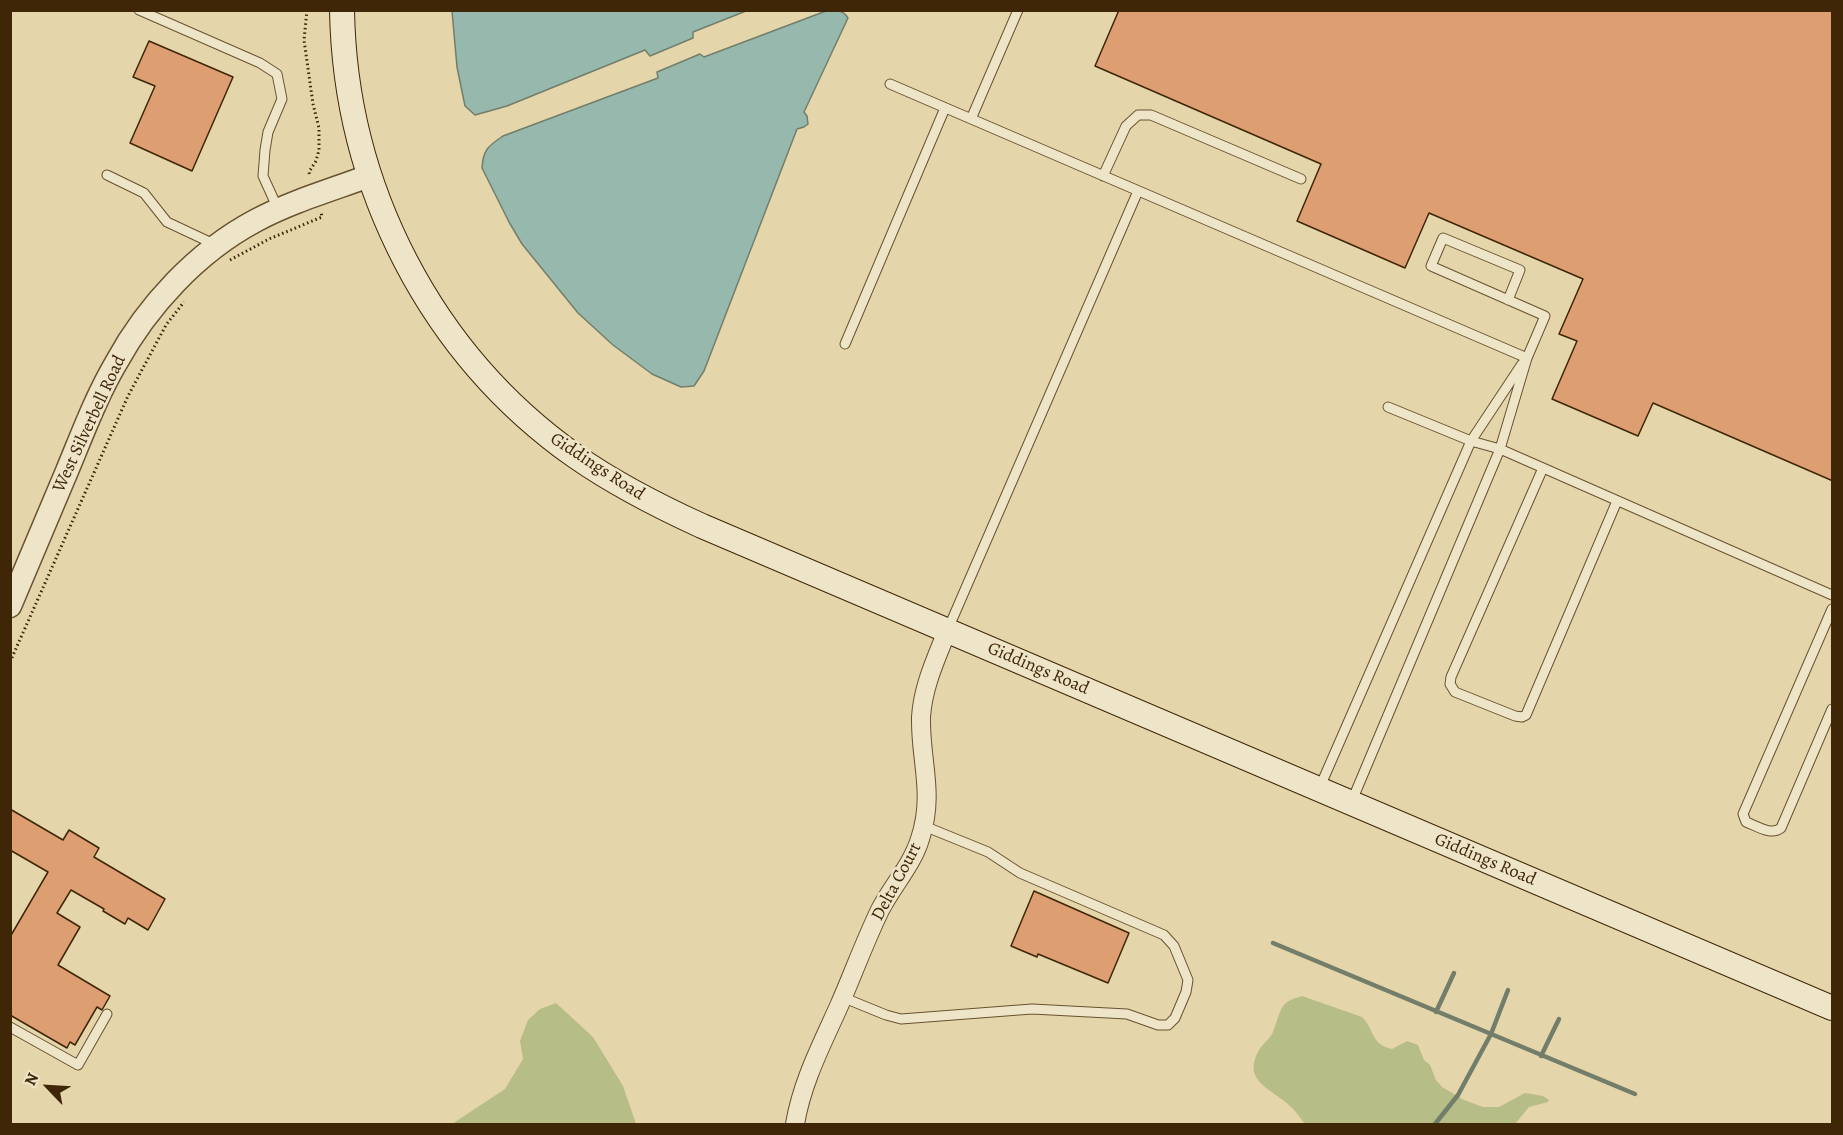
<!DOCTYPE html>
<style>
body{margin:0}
#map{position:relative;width:1843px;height:1135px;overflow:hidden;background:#e5d5aa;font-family:Alegreya,serif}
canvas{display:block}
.frame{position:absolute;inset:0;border:12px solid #3e2606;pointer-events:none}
.north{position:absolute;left:18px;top:1057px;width:60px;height:60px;-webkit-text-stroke:4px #eee4c8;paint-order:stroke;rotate:295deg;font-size:16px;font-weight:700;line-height:24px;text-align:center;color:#3e2606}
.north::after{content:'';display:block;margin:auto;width:21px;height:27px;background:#3e2606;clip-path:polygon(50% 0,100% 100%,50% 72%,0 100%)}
</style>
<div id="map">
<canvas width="1843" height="1135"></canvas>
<div class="frame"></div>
<div class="north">N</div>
</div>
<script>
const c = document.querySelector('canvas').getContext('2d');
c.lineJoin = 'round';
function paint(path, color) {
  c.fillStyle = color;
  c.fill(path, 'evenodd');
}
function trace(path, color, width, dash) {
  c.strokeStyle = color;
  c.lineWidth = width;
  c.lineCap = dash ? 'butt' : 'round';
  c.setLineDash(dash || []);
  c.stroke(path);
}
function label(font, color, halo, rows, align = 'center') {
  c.font = font + ' Alegreya,serif';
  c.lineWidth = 5;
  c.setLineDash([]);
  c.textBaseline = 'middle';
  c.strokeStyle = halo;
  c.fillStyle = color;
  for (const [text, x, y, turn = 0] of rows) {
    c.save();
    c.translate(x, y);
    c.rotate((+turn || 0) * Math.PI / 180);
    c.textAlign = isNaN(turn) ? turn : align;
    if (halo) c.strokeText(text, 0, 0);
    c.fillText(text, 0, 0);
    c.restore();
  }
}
const green = new Path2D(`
 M1302 996 1362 1017C1375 1030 1370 1044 1392 1049L1407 1041 1418 1045 1424 1060 1430 1065 1436 1080 1442 1087 1464 1100 1483 1107H1499L1525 1093 1543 1096 1549 1100 1548 1102 1529 1107 1515 1124H1305C1300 1118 1296 1111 1290 1106 1274 1090 1242 1082 1258 1052 1262 1043 1271 1040 1274 1029 1282 1009 1279 1002 1302 996Z
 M556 1003 593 1037 623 1086 636 1124H452L505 1089 523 1059 520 1041 528 1020 540 1009Z`);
const water = new Path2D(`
 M452 11V10L746 11 693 32V38L650 56 645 50 507 106 475 115 465 106 457 67Z
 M826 11C836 10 842 9 848 18L804 112 807 116 808 124 804 127 797 129 704 371 694 386 681 387 652 374 613 345 578 313 522 244 509 222 482 168C483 150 488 146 503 136L658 78 657 72 700 54 704 57Z`);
const stream = new Path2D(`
 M1273 943 1635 1094
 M1436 1012 1454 973
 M1541 1056 1559 1019
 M1435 1124 1458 1095 1491 1034 1508 990`);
const building = new Path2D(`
 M1119 10H1833V481L1653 403 1638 436 1552 399 1577 341 1559 334 1583 279 1429 213 1405 268 1297 221 1321 164 1095 66Z
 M149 41 233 77 192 171 130 143 155 86 133 77Z
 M10 809 63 840 69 830 99 848 94 857 165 899 148 930 128 918 125 924 103 911 104 909 71 890 57 913 80 927 58 965 110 996 102 1010 97 1007 75 1045 70 1042 67 1048 10 1015V937L48 872 10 850Z
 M1034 891 1129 933 1108 983 1038 954 1037 957 1011 946Z`);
const path = new Path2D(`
 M307 10 304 40 313 104 319 128V150L316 161 309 172 310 177
 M230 260 269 239 322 217 321 212
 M10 662 128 396 166 325 184 302`);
const service = new Path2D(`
 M139 10 260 63 277 74 282 99 268 132 265 150 263 176 278 209
 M890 84 1527 358
 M971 119 1018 10
 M107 175 144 193 167 222 216 245
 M1103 176 1126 126 1138 115H1151L1301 179
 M845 344 945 108
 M1388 407 1471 441 1500 449 1832 595
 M1543 468 1451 677 1450 684 1455 692 1515 716 1522 717 1526 715 1617 501
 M1832 609 1743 814 1746 822C1757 826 1771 836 1781 828L1832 709
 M948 629 1138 191
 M1319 789 1471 441 1522 364
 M1351 803 1500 449 1527 358 1545 316 1431 266 1443 238 1520 270 1508 300
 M842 997 886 1015 901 1019 1032 1009 1127 1014 1158 1025H1168L1175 1018 1186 992 1188 980 1174 946 1164 935 1020 873 988 852 924 826
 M10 1027 78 1065 107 1014`);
const minor = new Path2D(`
 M795 1124C802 1082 822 1044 839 1006 853 974 865 941 880 910 893 885 912 865 920 839 935 793 920 761 921 717 923 686 936 659 947 631`);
const tertiary = new Path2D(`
 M10 606C29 561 48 516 67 471 82 435 96 397 116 363 147 306 197 252 255 221 290 202 331 190 369 176`);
const secondary = new Path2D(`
 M342 10C345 187 431 354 575 456 615 484 658 506 702 526L1832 1008`);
const streetNames = [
 ["West Silverbell Road",90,424,-65],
 ["Giddings Road",597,467,33],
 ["Giddings Road",1038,669,23],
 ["Giddings Road",1485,860,23],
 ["Delta Court",897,882,-62]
];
paint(green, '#b6bd87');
paint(water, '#96b8ad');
trace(water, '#737e6a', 1.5);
trace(stream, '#737e6a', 4.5);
paint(building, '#dd9e71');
trace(building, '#3e2606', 1.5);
trace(service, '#68522f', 11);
trace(minor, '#68522f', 20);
trace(tertiary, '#68522f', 25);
trace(secondary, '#3e2606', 26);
trace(path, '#3e2606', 3, [1.5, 3]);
trace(service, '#eee4c8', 9);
trace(minor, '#eee4c8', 18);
trace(tertiary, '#eee4c8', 22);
trace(secondary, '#eee4c8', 24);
label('18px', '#3e2606', '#eee4c8', streetNames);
</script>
